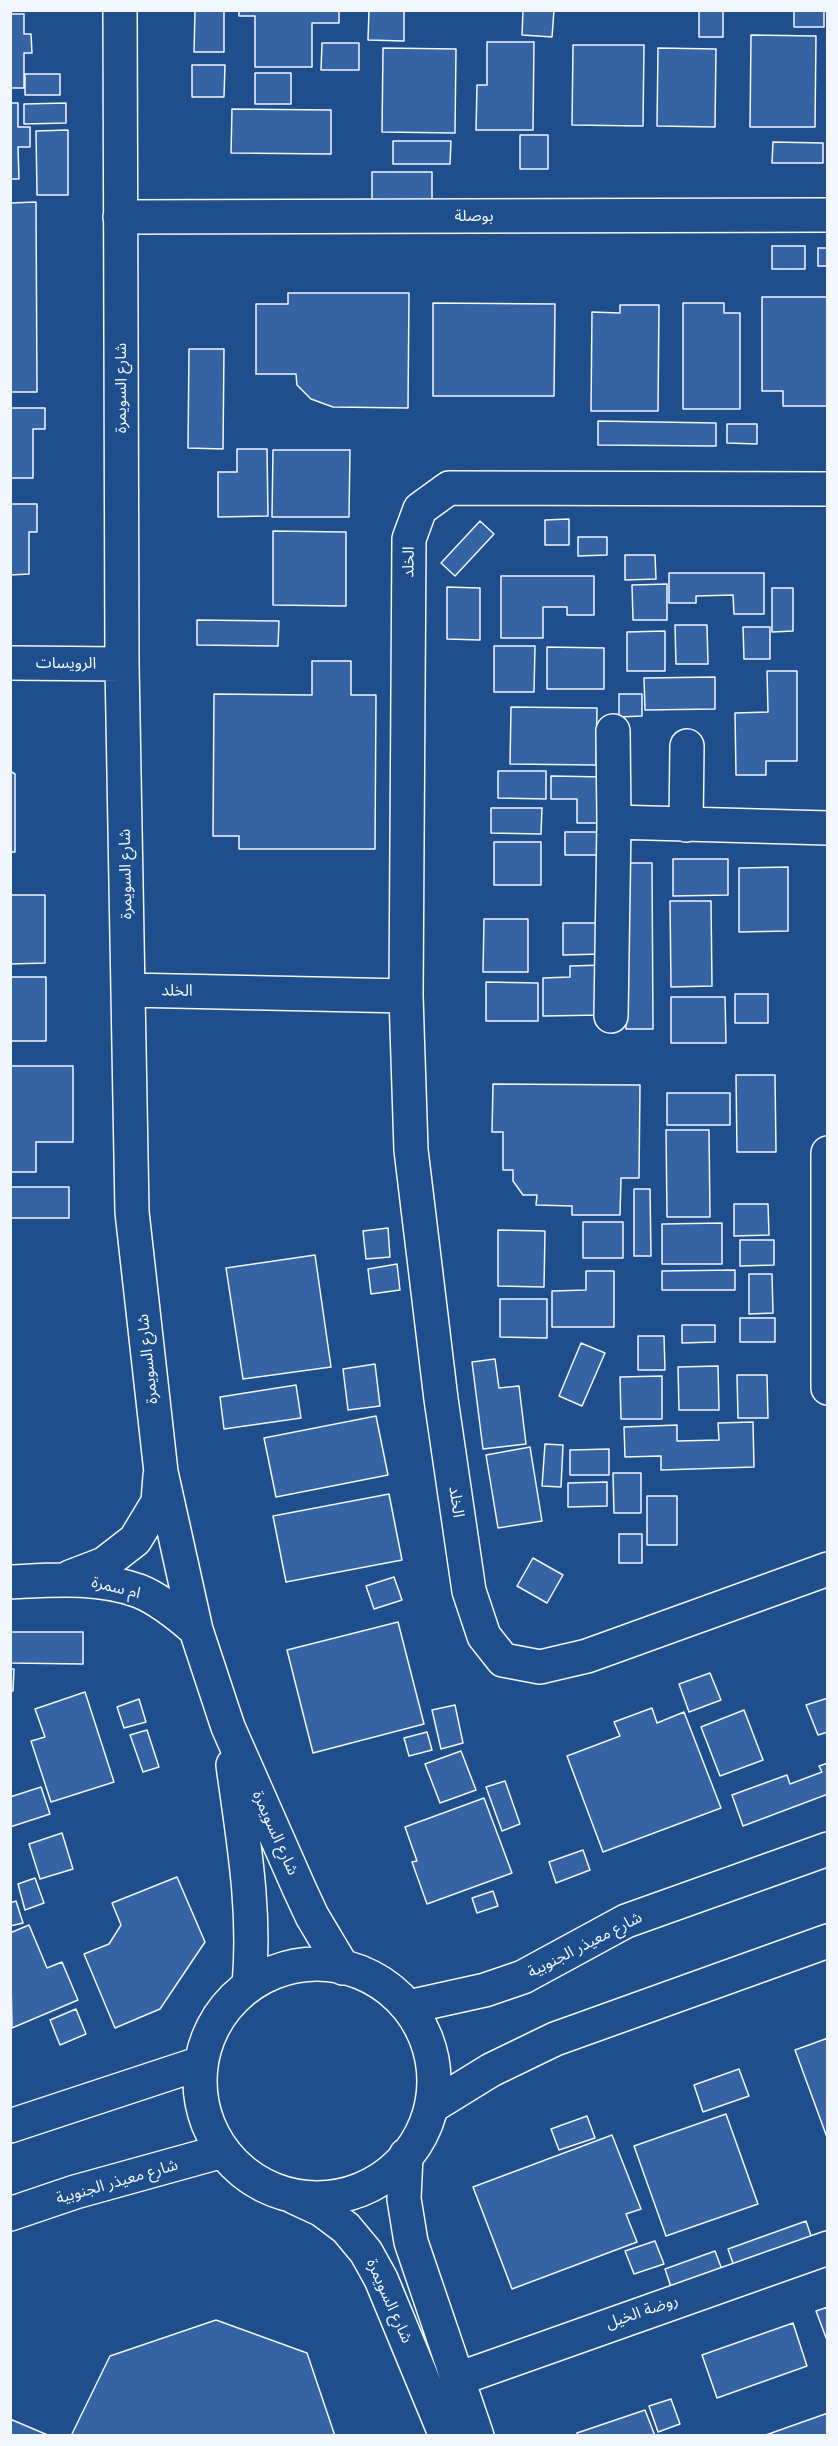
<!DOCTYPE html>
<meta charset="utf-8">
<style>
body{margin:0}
#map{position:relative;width:838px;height:2446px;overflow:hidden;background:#1f4e8c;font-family:"Noto Serif",serif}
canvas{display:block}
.frame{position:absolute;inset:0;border:12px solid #f2f6ff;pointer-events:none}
</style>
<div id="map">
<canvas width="838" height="2446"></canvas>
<div class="frame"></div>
</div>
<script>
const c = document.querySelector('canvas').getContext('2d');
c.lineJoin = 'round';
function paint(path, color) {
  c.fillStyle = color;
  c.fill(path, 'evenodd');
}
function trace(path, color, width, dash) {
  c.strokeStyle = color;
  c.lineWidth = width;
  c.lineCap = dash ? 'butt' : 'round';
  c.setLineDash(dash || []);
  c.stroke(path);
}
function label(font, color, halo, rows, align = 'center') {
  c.font = font + ' "Noto Serif","Noto Sans Arabic",serif';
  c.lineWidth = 4.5;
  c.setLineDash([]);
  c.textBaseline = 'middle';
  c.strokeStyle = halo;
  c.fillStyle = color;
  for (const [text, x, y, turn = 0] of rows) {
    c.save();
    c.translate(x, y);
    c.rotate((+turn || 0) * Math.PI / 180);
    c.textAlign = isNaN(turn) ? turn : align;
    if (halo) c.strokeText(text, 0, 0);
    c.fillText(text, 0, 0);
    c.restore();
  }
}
const building = new Path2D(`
 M195 10H224V52H194Z
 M239 10H339V23H312V67H255V16H239Z
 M369 10H404V41L368 40Z
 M523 10H554L552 37 522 35Z
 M699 10H723V37H699Z
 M794 10H824V27H794Z
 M10 14H24V34H31L32 53H24V88H10Z
 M751 35 816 36 815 127H750Z
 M487 42H534L533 130H476L477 85H487Z
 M322 43H359V70H321Z
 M573 45H644L643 126 572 125Z
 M383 48 456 49 455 133 382 132Z
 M658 48 716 49 715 127 657 126Z
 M192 65H225L224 97H192Z
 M255 73H291V104H255Z
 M25 74H60V95H25Z
 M10 103H18V127H30V147H18L19 179H10Z
 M66 103V123L24 124V104Z
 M232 109 331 110V154L231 153Z
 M68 130V195H37L36 131Z
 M520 135H548V169H520Z
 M393 141H451L450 164H393Z
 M773 142 823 143V163H772Z
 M372 172H432V201H372Z
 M36 202 37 392H10V203Z
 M772 246H805V269H772Z
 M818 248H828V266H818Z
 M288 293H409L408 408 333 407 311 399 297 385 296 374H256V304H288Z
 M762 297H828V406H783V391H762Z
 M433 303 555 304 554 396H433Z
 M683 303H724V313H740V409H683Z
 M620 305H659L658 411H591L592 312 620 313Z
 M189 349H224L223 449 188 448Z
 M10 408H45V429H33V478H10Z
 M598 421 716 423V446L598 445Z
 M727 424H757V444L727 443Z
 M237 449H267L268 516 218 517V472H237Z
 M273 450H350L349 517H272Z
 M10 504H37V532H29V574L10 575Z
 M569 519V545H545V520Z
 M480 521 494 534 455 576 441 563Z
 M273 531 346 532V606L273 605Z
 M578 537H607V555L578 556Z
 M625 555H655L656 579 625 580Z
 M669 573H764V614H734L733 595 696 596V603H669Z
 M501 576H594V615H567V607H543V638H501Z
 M667 584V620H633L632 585Z
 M447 587 480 588V640L447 639Z
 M772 588H793V631L772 632Z
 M197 620 279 621 278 646 197 645Z
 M675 625H707L708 664H676Z
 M743 627H770V659H744Z
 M665 631V671H627V632Z
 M494 646H535L534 692H494Z
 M547 647 604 648V689H547Z
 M312 661H351V695H376L375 849H239V836H213L214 694 312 695Z
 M767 671H797V761H766V775H736L735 713 768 712Z
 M715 677V709L645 710 644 678Z
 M619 694H642V716L619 717Z
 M511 707 597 708 596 765 510 764Z
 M10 771 15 774V852H10Z
 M498 771H546V799L498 798Z
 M551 776 606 777V823H577V799H551Z
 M491 808H542L541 834 491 833Z
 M565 832H608V855H565Z
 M494 842H541V885H494Z
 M673 859H728V895L673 896Z
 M625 863H652L653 1029H626Z
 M788 867V931L739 932V868Z
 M10 895H45V963L10 964Z
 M670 901H711L712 986 671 987Z
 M484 919H528V972H483Z
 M563 923H601L602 954 563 955Z
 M603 965V1015L543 1016V978L570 977V966Z
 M10 977H46V1041H10Z
 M486 982 538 983V1021H486Z
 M735 994H768V1023H735Z
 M671 997H725L726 1043H671Z
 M10 1066H73V1142H36V1172H10Z
 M736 1075H775L776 1152H737Z
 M493 1084 640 1085 639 1178H621L620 1215H572V1206L536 1205 537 1195H523L513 1181V1170H503V1132H492Z
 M667 1093H730V1125H667Z
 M666 1130H709L710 1217H667Z
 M10 1187H69V1218H10Z
 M634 1189H650L651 1256H634Z
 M734 1204H768L769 1235 734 1236Z
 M583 1222H623V1258H583Z
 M722 1223V1264H662V1224Z
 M388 1228 390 1257 366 1259 363 1231Z
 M498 1230 545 1231 544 1287 498 1286Z
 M740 1240H774V1265L740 1266Z
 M315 1255 331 1367 243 1379 226 1268Z
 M397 1264 400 1290 371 1294 368 1269Z
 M735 1270V1290H662V1271Z
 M586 1271H614V1327H552V1291L586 1290Z
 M749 1274H772L773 1313 749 1314Z
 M500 1299H547V1338L500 1337Z
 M740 1318H775V1342H740Z
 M682 1325H715V1342L682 1343Z
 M638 1336H664L665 1370H638Z
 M581 1343 605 1353 582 1406 559 1396Z
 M495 1359 499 1388 519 1386 526 1444 483 1449 472 1362Z
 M375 1364 380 1406 348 1410 343 1369Z
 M718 1366 719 1410H679L678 1367Z
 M737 1375H767L768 1418H738Z
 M662 1376V1419H621L620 1377Z
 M296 1385 301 1418 224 1429 220 1397Z
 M376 1416 388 1475 276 1497 264 1438Z
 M753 1422 754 1467 661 1470V1456L625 1457 624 1427 677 1425V1441L719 1440 718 1423Z
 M545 1444 563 1445 561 1487 542 1486Z
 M530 1447 542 1521 498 1528 486 1455Z
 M609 1449V1475H570V1450Z
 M613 1473H641V1513H614Z
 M607 1482V1506L568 1507V1483Z
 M389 1494 402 1560 286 1582 273 1516Z
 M647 1496H677V1545H647Z
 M619 1534H642V1563H619Z
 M533 1558 563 1575 547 1603 517 1586Z
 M394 1577 402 1600 374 1609 366 1586Z
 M398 1622 424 1724 313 1753 287 1650Z
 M10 1632H83V1664L10 1663Z
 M10 1669H14L13 1691H10Z
 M710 1673 721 1700 689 1712 679 1684Z
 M85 1692 114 1782 51 1802 31 1741 45 1737 35 1709Z
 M828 1698V1732L818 1735 806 1705Z
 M139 1699 146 1722 124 1728 117 1707Z
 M455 1705 463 1743 441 1749 432 1710Z
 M652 1708 657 1723 684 1712 721 1808 603 1852 567 1756 620 1736 614 1722Z
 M744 1710 763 1760 720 1776 701 1727Z
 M147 1730 159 1767 143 1772 130 1735Z
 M427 1732 432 1750 409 1756 404 1738Z
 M461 1751 476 1790 440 1803 425 1764Z
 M828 1763V1794L743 1826 732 1795 787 1775 790 1784 822 1772 819 1766Z
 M505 1781 520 1824 502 1831 486 1787Z
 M41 1787 50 1814 10 1827V1797Z
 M484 1798 512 1873 427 1904 412 1862 417 1861 405 1827Z
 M62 1833 73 1869 40 1879 29 1844Z
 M583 1850 590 1870 556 1883 549 1862Z
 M177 1877 205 1942 160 2009 115 2028 84 1954 109 1944 121 1925 112 1903Z
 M35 1878 44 1903 25 1910 18 1884Z
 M493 1891 498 1906 477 1913 472 1898Z
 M16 1901 23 1923 10 1926V1903Z
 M29 1925 47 1968 62 1962 78 2000 12 2028 10 1933Z
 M76 2009 86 2034 60 2045 50 2020Z
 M828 2038V2140L795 2050Z
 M739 2069 749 2096 703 2112 694 2085Z
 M726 2114 758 2204 666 2236 634 2146Z
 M587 2116 595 2138 559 2150 551 2129Z
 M612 2135 641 2209 626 2214 637 2242 512 2289 473 2187Z
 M806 2221 814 2245 736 2272 728 2249Z
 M655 2241 664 2264 634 2274 625 2251Z
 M715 2251 724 2275 673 2293 665 2269Z
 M828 2307V2343L816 2311Z
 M216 2320 307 2353 335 2436H71L110 2356Z
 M793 2323 807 2366 717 2398 702 2355Z
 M671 2399 680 2424 658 2432 649 2406Z
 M645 2410 655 2436H577V2433Z
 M828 2413V2436H763Z
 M10 2419 50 2436H10Z`);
const minor = new Path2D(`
 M120 10 122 664 132 1212 161 1472 196 1630 228 1727 299 1888 312 1916 343 1968
 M120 217 828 215
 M828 489 449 488 420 509 409 539 406 996 411 1150 441 1399 469 1591 484 1636 503 1660 540 1667 587 1656 828 1569
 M10 663 122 664
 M613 731 614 822 828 828
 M686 825 687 746
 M129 990 406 996
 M611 1016 614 822
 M828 1153V1388
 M70 1577 104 1564 135 1540 158 1502 160 1476
 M10 1582C54 1580 97 1576 139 1591 159 1599 180 1616 196 1630
 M233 1765C243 1838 256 1910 249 1985
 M200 2081a117 117 0 1 1 234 0a117 117 0 1 1-234 0Z
 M408 2007 485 1990 523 1977 626 1921 828 1849
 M431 2107 491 2070 555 2039 828 1941
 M10 2126 201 2063
 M406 2155 404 2199 411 2242 477 2436
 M294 2197 322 2210 346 2228 366 2252 381 2279 446 2436
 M10 2214 75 2192 223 2151
 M458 2379 828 2248`);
const streetNames = [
 ["بوصلة",474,216],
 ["شارع السويمرة",121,388,-90],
 ["الخلد",409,562,-89],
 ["الرويسات",66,663],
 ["شارع السويمرة",126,874,-91],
 ["الخلد",177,991,1],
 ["شارع السويمرة",148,1359,-96],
 ["الخلد",456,1502,82],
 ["ام سمرة",116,1588,14],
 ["شارع السويمرة",275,1833,66],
 ["شارع معيذر الجنوبية",585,1945,-27],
 ["شارع معيذر الجنوبية",117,2182,-16],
 ["شارع السويمرة",389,2301,66],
 ["روضة الخيل",642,2312,-19]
];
paint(building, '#3563a3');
trace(building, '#f2f6ff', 1.5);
trace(minor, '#f2f6ff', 36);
trace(minor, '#1f4e8c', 33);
label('16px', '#f2f6ff', '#1f4e8c', streetNames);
</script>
